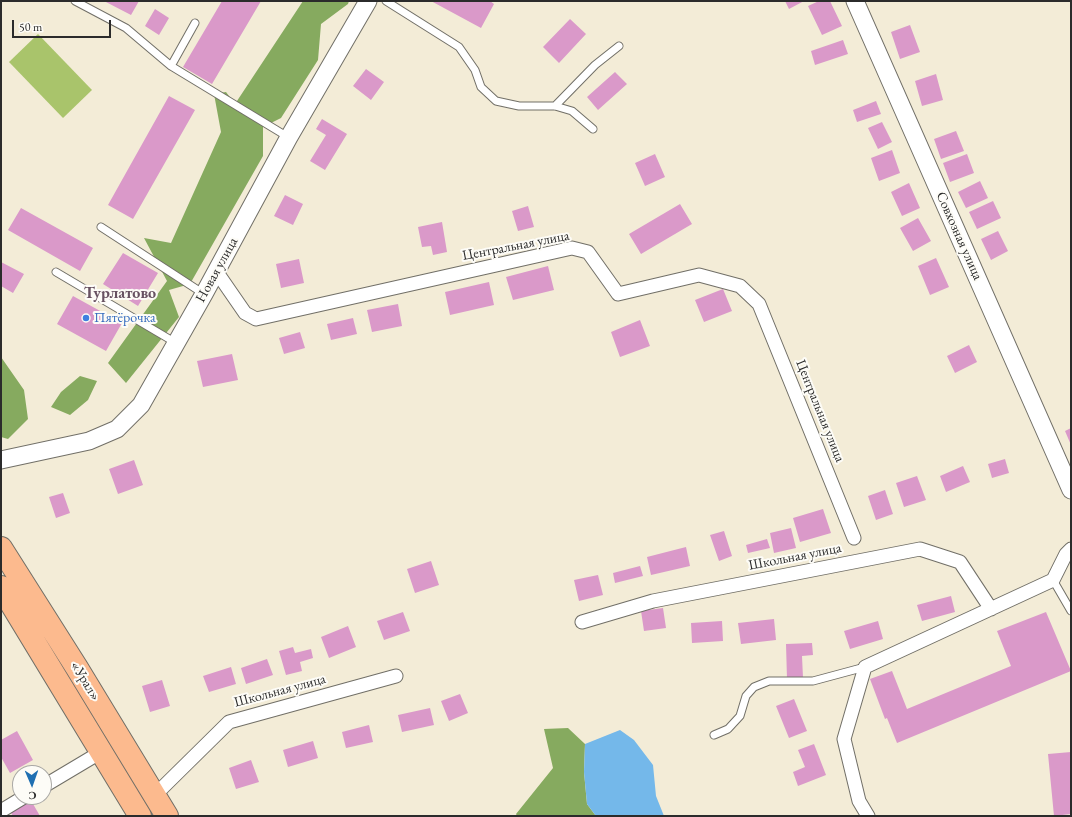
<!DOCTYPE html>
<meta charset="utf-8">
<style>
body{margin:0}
#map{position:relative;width:1072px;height:817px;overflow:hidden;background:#f3ecd7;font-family:"EB Garamond",serif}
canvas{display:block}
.frame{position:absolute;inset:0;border:2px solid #2b2b2b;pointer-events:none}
.north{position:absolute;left:12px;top:765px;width:40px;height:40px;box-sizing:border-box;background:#fdfcf7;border:1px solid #a9a8a5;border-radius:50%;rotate:178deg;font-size:11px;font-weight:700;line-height:16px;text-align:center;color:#2b2b2b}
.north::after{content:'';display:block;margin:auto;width:14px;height:18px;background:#1f6fb2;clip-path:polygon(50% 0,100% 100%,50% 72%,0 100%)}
.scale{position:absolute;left:12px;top:20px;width:99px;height:18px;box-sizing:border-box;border:2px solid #2b2b2b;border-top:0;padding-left:5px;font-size:12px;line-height:14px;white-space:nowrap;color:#2b2b2b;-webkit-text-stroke:3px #fdfcf7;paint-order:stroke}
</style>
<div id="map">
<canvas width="1072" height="817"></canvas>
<div class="frame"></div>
<div class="north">С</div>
<div class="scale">50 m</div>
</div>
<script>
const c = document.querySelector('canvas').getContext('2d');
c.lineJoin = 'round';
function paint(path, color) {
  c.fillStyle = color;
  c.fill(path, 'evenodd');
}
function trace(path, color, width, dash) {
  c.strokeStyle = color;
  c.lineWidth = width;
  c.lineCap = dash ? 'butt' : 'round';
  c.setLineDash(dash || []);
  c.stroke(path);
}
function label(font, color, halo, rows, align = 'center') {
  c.font = font + ' "EB Garamond",serif';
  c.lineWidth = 4;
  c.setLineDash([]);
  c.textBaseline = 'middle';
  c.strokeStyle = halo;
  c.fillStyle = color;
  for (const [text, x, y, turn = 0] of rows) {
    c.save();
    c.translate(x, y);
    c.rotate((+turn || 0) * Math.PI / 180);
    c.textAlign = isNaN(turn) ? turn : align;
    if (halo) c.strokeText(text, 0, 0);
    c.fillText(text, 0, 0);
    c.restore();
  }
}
const green = new Path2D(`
 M38 34 92 90 63 118 9 62Z`);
const forest = new Path2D(`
 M303 1H349L348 4 321 24 318 60 281 118 263 127V156L190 284 169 290 179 317 126 383 108 363 167 281 144 238 171 243 221 132 214 94 226 92 235 104Z
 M1 357 24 390 28 419 8 439 1 437Z
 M80 376 97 381 88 400 70 415 51 407 61 392Z
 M568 728 585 744 584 772 587 804 596 816H517L516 814 553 768 544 729Z`);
const water = new Path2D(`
 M620 730 634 740 653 765 656 796 664 816H596L587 804 584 772 585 744Z`);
const building = new Path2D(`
 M104 1H139L131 15Z
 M222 1H261L212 84 183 67Z
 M431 1H490L494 4 481 28Z
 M785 1H804L789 9Z
 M819 1H830L842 26 822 35 808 6Z
 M155 9 169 18 159 35 145 26Z
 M570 19 586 34 559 63 543 47Z
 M910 25 920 52 900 59 891 32Z
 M843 40 848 54 815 65 811 51Z
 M366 69 384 82 371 100 353 86Z
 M615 72 627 84 598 110 587 97Z
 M936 74 943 100 922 106 915 81Z
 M169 96 195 110 133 219 108 205Z
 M876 101 881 114 857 122 853 110Z
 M322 119 347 134 325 170 310 161 326 135 316 129Z
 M882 122 892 142 878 149 868 128Z
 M956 131 964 151 941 159 934 139Z
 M892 150 900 173 879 181 871 158Z
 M655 154 665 177 645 186 635 163Z
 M967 154 974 173 950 182 943 163Z
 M980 181 988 198 966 208 958 192Z
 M909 183 920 208 902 216 891 192Z
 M285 195 303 204 293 225 274 216Z
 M993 201 1001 218 977 229 969 212Z
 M680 204 692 224 641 254 629 234Z
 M528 206 534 227 518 231 512 211Z
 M21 208 93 248 80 271 8 230Z
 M918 218 931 241 913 251 900 228Z
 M442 222 447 252 433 255 431 246 422 247 418 227Z
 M998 231 1008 251 991 260 981 239Z
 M123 253 158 273 138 306 103 284Z
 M936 258 949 287 930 295 918 266Z
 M299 259 304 283 281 288 276 264Z
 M1 262 24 274 13 293 1 286Z
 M548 266 554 290 513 300 506 277Z
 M489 282 494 305 450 315 445 292Z
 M723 289 732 311 704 322 695 300Z
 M73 296 122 323 106 351 57 324Z
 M398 304 402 326 372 332 367 310Z
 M353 318 357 334 331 340 327 324Z
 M640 320 650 346 620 357 611 332Z
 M300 332 305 348 284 354 279 338Z
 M969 345 977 362 955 373 947 356Z
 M232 354 238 380 203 387 197 361Z
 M1071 428V445L1065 431Z
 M1005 459 1009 473 992 478 988 464Z
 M134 460 143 485 118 494 109 469Z
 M963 466 970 482 946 492 940 476Z
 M917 476 926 500 904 507 896 483Z
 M885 490 893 514 876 520 868 496Z
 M63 493 70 513 56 518 49 497Z
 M823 509 831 533 800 542 793 518Z
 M791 528 796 548 774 553 770 533Z
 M724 531 732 556 719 561 710 535Z
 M767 539 770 548 748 553 746 545Z
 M686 547 690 566 651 575 647 557Z
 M431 561 439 585 415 593 407 569Z
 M640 566 643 576 615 583 613 573Z
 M598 575 603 595 579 601 574 580Z
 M951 596 955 612 922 621 917 605Z
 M663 608 666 628 644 631 641 611Z
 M403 612 410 631 384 640 377 621Z
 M1046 612 1071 671 897 743 887 718 885 719 870 679 892 671 907 709 1011 666 997 631Z
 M774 619 776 640 741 644 738 623Z
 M722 621 723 641 692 643 691 623Z
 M878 621 883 639 850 649 844 631Z
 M348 626 356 647 329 658 321 637Z
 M812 643 813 655 802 656 803 678 787 679 786 644Z
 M293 647 295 653 311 649 313 658 300 662 302 671 286 675 279 651Z
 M267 659 273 675 246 684 241 668Z
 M231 667 236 684 209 692 203 676Z
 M162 680 170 706 150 712 142 686Z
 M460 694 468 713 449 721 441 701Z
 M794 699 807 731 789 738 776 706Z
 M430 708 434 725 402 732 398 715Z
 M369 725 373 742 346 748 342 732Z
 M17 731 33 760 10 773 1 757V740Z
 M313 741 318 758 288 767 283 750Z
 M814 744 826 775 798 786 793 772 805 767 798 750Z
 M1071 752V814L1054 816 1048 754Z
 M251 760 259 782 236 789 229 768Z
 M29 797 40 816H13L8 808Z`);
const service = new Path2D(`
 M75 1 126 28 171 66 288 137
 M386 1 459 47 475 70 481 87 496 101 519 106H555L572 111 593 129
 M171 66 195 23
 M555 106 595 65 619 46
 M101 227 204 294
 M56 272 176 343
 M1053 580 1071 611
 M714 735 728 729 740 716 746 696 754 687 769 681H813L865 667`);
const minor = new Path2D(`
 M216 271 245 313 256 319 572 248 588 252 618 294 699 275 740 286 759 304 854 538
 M582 622 653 601 920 549 960 562 991 609
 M44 786 101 752
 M154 796 229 722 396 676
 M1 811 24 797
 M868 816 859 801 844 739 865 667 1053 580 1066 554 1071 549`);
const tertiary = new Path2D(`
 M855 1 1071 490
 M1 460 89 441 117 429 141 405 204 294 289 137 368 1`);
const trunk = new Path2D(`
 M1 548 77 668 167 816
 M1 587 140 816`);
const markers = [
 [86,318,4,"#3f7fe0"]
];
const streetNames = [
 ["Совхозная улица",959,236,66],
 ["Центральная улица",516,246,-11],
 ["Новая улица",217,270,-61],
 ["Центральная улица",820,411,68],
 ["Школьная улица",795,557,-11],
 ["«Урал»",85,681,58],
 ["Школьная улица",280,691,-15]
];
const shopNames = [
 ["Пятёрочка",94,318]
];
const quarterNames = [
 ["Турлатово",120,294]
];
paint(green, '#a9c46b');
paint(forest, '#86aa5f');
paint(water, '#74b8ea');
paint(building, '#da99c9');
trace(service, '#716f67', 9);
trace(minor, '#716f67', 15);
trace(tertiary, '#716f67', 19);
trace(trunk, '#716f67', 24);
trace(service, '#fff', 7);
trace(minor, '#fff', 13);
trace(tertiary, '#fff', 17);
trace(trunk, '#fcba8e', 22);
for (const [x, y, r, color] of markers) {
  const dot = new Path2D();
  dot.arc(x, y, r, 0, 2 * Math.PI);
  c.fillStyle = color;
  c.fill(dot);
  trace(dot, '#fdfcf7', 1.5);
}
label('14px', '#2b2b2b', '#fdfcf7', streetNames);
label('14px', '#366cbe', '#fdfcf7', shopNames, 'left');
label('bold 16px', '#685262', '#fdfcf7', quarterNames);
</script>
